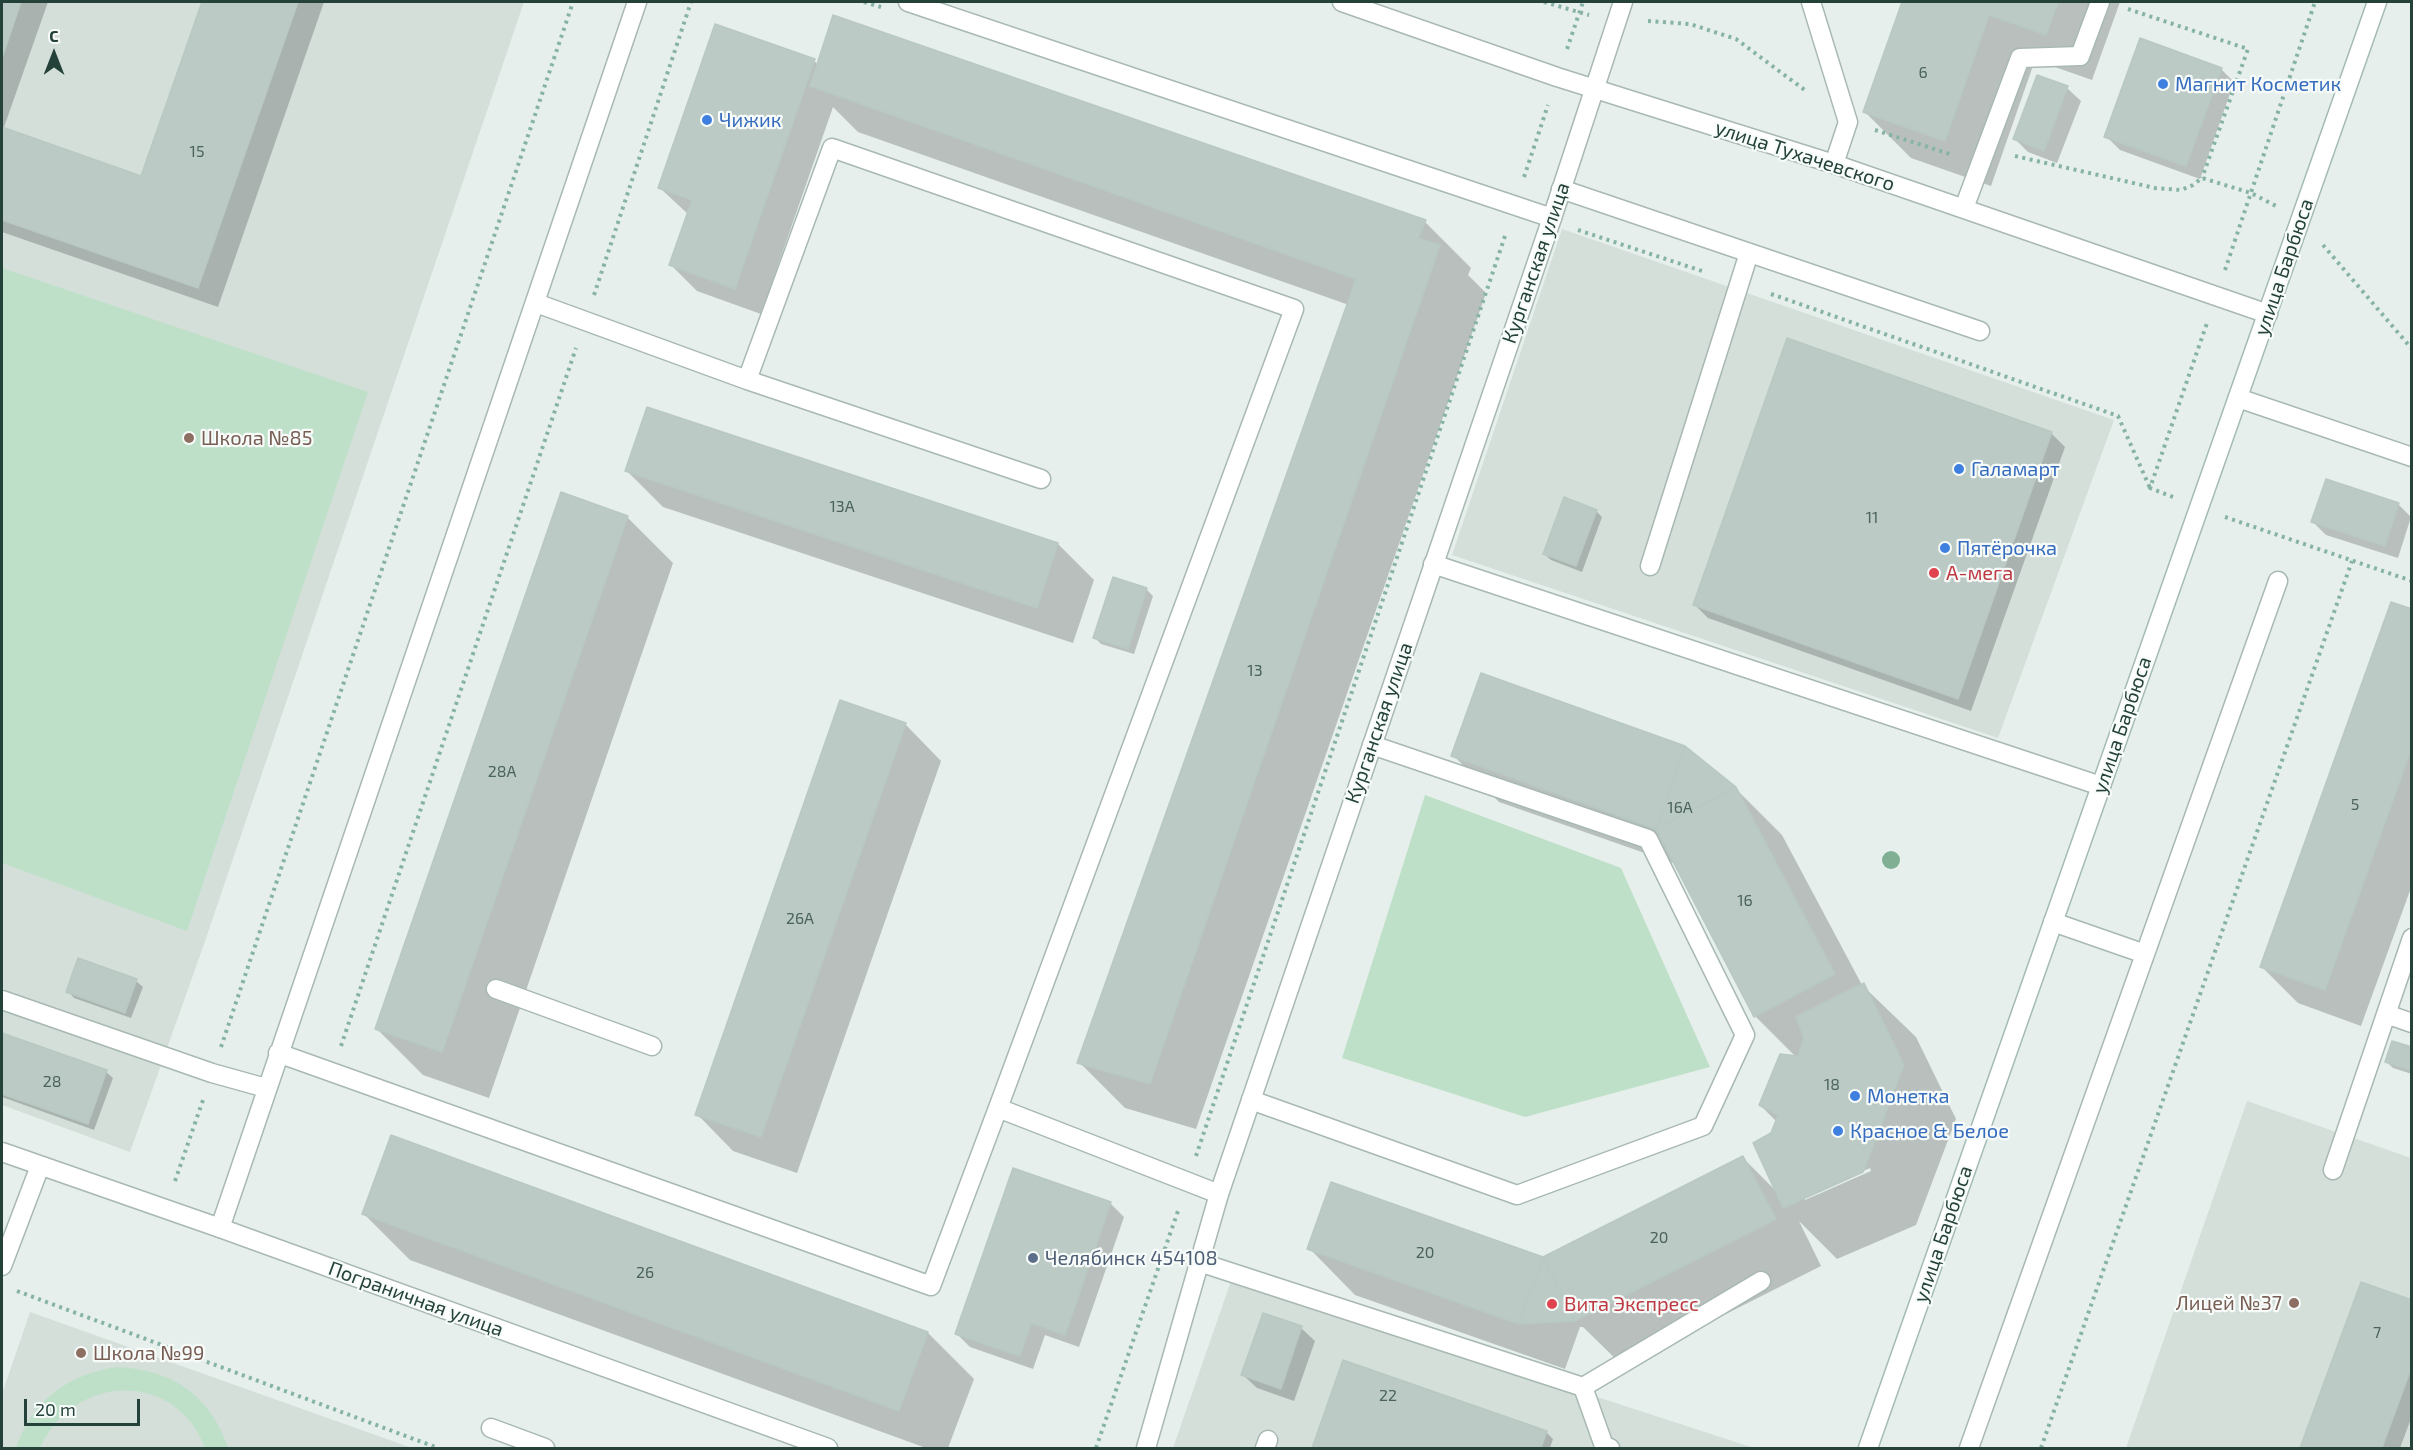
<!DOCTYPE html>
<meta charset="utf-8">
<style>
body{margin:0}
#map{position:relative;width:2413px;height:1450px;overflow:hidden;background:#e6efeb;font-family:"Exo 2",sans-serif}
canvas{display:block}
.frame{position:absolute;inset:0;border:3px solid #24423a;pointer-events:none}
.north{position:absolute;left:24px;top:24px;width:60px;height:60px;-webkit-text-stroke:4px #f7fbf9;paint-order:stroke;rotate:0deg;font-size:16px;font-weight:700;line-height:24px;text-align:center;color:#24423a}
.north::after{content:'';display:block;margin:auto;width:21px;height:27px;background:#24423a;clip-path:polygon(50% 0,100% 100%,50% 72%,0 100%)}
.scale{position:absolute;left:24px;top:1399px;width:116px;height:27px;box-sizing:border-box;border:3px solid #24423a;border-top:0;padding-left:8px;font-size:18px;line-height:21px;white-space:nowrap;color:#24423a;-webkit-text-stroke:4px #f7fbf9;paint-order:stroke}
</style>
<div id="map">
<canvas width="2413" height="1450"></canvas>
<div class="frame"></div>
<div class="north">С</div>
<div class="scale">20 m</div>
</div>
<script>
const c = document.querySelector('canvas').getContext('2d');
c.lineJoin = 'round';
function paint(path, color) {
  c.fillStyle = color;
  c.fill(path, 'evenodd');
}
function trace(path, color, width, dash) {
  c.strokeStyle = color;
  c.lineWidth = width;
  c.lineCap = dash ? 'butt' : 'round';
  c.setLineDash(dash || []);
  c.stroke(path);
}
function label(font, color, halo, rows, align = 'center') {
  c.font = font + ' "Exo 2",sans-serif';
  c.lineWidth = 4.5;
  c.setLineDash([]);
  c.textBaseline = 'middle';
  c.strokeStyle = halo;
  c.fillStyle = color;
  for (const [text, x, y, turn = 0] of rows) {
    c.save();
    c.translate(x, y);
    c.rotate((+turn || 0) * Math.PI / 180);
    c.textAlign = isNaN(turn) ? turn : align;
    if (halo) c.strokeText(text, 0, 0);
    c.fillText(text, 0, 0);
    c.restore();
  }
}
const built = new Path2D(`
 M2 2H524L202 950 130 1152 2 1105Z
 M1562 229 2114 420 1998 738 1452 555Z
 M2247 1101 2411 1158V1448H2126Z
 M1232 1278 1754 1448H1173Z
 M30 1312 412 1448H2V1394Z`);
const green = new Path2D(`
 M2 268 368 392 187 931 2 863Z
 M1425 795 1621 868 1710 1067 1525 1117 1342 1058Z
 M117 1367C172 1369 211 1396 228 1448H205C175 1369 73 1374 40 1448H16C32 1401 68 1374 117 1367Z`);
const shadow = new Path2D(`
 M2 2H48L3 130 142 178 204 2H324L218 307 2 232Z
 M1904 2H2120L2092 80 2035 60 1991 186 1911 158 1865 112Z
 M814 61 819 65 1425 222 1471 268 1468 275 1486 293 1196 1129 1125 1108 1079 1062 1349 305 858 132 833 107 761 314 697 291 671 265 689 215 660 188Z
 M2221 69 2234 82 2200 179 2120 150 2106 136Z
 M2067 88 2081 101 2057 163 2028 152 2015 139Z
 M2051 433 2065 447 1971 711 1708 618 1695 605Z
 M627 471 1058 544 1094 580 1073 643 663 507Z
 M2398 504 2411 517 2398 558 2326 535 2313 522Z
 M1596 511 1602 517 1582 572 1551 560 1544 554Z
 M627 517 673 563 489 1098 423 1075 377 1029Z
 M1114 579 1147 590 1153 596 1134 654 1101 644 1095 638Z
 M2412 611V885L2361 1026 2298 1003 2262 967Z
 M905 724 941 761 797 1173 733 1151 697 1114Z
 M1453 755 1735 788 1782 835 1862 985 1916 1037 1956 1119 1916 1225 1837 1259 1799 1221 1821 1266 1623 1366 1583 1327H1580L1565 1369 1355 1295 1309 1248 1542 1259 1743 1158 1777 1192 1773 1134 1777 1122 1760 1105 1797 1058 1755 1016 1676 864 1499 802ZM1870 1168 1871 1171 1805 1200V1196Z
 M136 981 143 987 131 1018 74 998 68 991Z
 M2 1035 106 1072 113 1078 94 1130 2 1097Z
 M2412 1049V1074L2393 1068 2387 1062Z
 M392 1137 928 1333 974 1379 948 1448H926L410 1260 364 1214Z
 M1110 1203 1124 1217 1079 1347 1045 1335 1033 1369 970 1347 957 1334Z
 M2361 1284 2412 1302V1416L2400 1448H2302Z
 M1301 1328 1315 1341 1294 1401 1257 1388 1243 1375Z
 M1344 1362 1547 1433 1553 1439 1550 1448H1314Z`);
const building = new Path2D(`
 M2 2H21L2 58Z
 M202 2H298L198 288 2 220V127L141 176Z
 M1902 2H2058L2046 35 1989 15 1945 141 1863 112Z
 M833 15 1426 220 1418 238 1440 245 1150 1084 1077 1063 1356 279 810 86Z
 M715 24 815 59 735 289 669 265 692 200 658 188Z
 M2140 38 2222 68 2186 166 2104 137Z
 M2037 75 2068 86 2044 151 2013 139Z
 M1787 338 2052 432 1958 699 1693 605Z
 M647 407 1058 543 1037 608 625 471Z
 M2326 479 2399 503 2385 546 2311 522Z
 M561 492 628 516 442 1052 375 1029Z
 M1564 497 1597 510 1576 566 1543 554Z
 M1113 577 1147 588 1128 649 1093 638Z
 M2391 602 2412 609V747L2325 990 2260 967Z
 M1481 673 1685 746 1656 829 1451 756Z
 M840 700 906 723 761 1137 695 1115Z
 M1685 746 1736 787 1656 829Z
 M1736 787 1835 974 1754 1017 1656 829Z
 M78 958 137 979 125 1013 66 992Z
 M1864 983 1904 1065 1863 1172 1783 1208 1753 1143 1771 1133 1778 1115 1759 1105 1780 1054 1798 1056 1804 1038 1796 1017Z
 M2 1033 107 1070 88 1124 2 1094Z
 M2392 1041 2412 1047V1071L2385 1062Z
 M391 1135 928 1332 899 1411 362 1214Z
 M1743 1156 1776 1219 1575 1321 1543 1257Z
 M1013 1168 1111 1202 1065 1335 1031 1323 1020 1356 955 1334Z
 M1331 1182 1543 1257 1519 1324 1307 1249Z
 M1543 1257 1575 1321 1519 1324Z
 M2361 1282 2412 1300V1366L2382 1448H2300Z
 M1263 1313 1302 1326 1281 1389 1241 1375Z
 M1343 1360 1547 1431 1541 1448H1312Z`);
const path = new Path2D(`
 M864 2 881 7
 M1544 2 1589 15
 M2128 9 2248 49 2202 178
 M1648 21 1690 24 1736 39 1806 91
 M1567 49 1583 2
 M1875 130 1953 155
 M2015 156 2155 188 2181 190 2193 185 2202 178 2251 193 2276 206
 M1524 177 1548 105
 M1578 230 1702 271
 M2323 245 2412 349
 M2225 270 2315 2
 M1771 294 2118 416 2150 488
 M594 295 691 2
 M2173 497 2150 488 2207 323
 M2225 517 2412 581
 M341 1046 576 348
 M221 1047 573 2
 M1196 1156 1506 233
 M175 1181 203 1100
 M17 1291 438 1448
 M1096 1448 1179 1208
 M2041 1448 2352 561`);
const lane = new Path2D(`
 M908 2 1552 218
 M1811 2 1848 122 1834 164
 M1561 189 1980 331
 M1964 208 2020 58 2080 56 2100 2
 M536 303 747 380 832 148 1294 309 998 1108
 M747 380 1041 479
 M1433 564 2101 786
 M1650 566 1749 253
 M2053 922 2145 954
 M496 989 652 1046
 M2 1000 212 1073 266 1088
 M2386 1014 2412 1023
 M278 1053 931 1286 998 1108 1219 1194
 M1251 1100 1517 1195 1703 1126 1745 1035 1648 839 1372 745
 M2333 1170 2412 938
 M220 1228 637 2
 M1199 1262 1583 1387 1761 1281
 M2 1266 40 1166
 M1583 1387 1604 1446 1610 1448
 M491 1428 545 1448
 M1265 1448 1268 1440
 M1969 1448 2278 581`);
const street = new Path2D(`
 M1342 2 1557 77 1834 164 2268 314
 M2238 398 2412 457
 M2 1152 220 1228 828 1448
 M1146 1448 1219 1194 1552 218 1623 2`);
const secondary = new Path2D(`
 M1868 1448 2377 2`);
const trees = [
 [1891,860]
];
const markers = [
 [2163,84,6,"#3f7fe0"],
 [707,120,6,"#3f7fe0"],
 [189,438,6,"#8d6e63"],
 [1959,469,6,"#3f7fe0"],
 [1945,548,6,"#3f7fe0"],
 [1934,573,6,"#e0444e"],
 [1855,1096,6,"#3f7fe0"],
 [1838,1131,6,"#3f7fe0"],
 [1033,1258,6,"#5c6f8a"],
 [2294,1303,6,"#8d6e63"],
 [1552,1304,6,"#e0444e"],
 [81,1353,6,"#8d6e63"]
];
const numberNames = [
 ["6",1923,73],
 ["15",197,152],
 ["13А",842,507],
 ["11",1872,518],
 ["13",1255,671],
 ["28А",502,772],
 ["5",2355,805],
 ["16А",1680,808],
 ["16",1745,901],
 ["26А",800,919],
 ["28",52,1082],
 ["18",1832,1085],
 ["20",1659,1238],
 ["20",1425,1253],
 ["26",645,1273],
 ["7",2377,1333],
 ["22",1388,1396]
];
const shopNames = [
 ["Магнит Косметик",2175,84],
 ["Чижик",719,120],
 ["Галамарт",1971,469],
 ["Пятёрочка",1957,548],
 ["Монетка",1867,1096],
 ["Красное & Белое",1850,1131]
];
const streetNames = [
 ["улица Тухачевского",1805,156,18],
 ["Курганская улица",1536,263,-71],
 ["улица Барбюса",2284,267,-71],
 ["Курганская улица",1379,723,-71],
 ["улица Барбюса",2122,725,-71],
 ["улица Барбюса",1943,1234,-71],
 ["Пограничная улица",416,1299,20]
];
const educationNames = [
 ["Школа №85",201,438],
 ["Лицей №37",2282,1303,"right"],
 ["Школа №99",93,1353]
];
const healthNames = [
 ["А-мега",1946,573],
 ["Вита Экспресс",1564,1304]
];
const serviceNames = [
 ["Челябинск 454108",1045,1258]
];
paint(built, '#d4dfda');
paint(green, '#bfe0c8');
paint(shadow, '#0003');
paint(building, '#bbcac4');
trace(building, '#b8c9c2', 1.5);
trace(lane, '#a8b8b2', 21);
trace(street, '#a8b8b2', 21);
trace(secondary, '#a4bbb3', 21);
trace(path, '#86b3a5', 4, [3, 4.5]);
trace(lane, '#fff', 18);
trace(street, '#fff', 18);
trace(secondary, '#fff', 18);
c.fillStyle = '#80af93';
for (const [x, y] of trees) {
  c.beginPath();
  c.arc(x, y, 9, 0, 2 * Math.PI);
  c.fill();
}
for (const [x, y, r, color] of markers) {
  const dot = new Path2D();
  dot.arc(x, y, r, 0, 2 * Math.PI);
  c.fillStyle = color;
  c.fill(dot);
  trace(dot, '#f7fbf9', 2);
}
label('16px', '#4a645c', null, numberNames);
label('20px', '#366cbe', '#f7fbf9', shopNames, 'left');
label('20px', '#24423a', '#f7fbf9', streetNames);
label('20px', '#785e54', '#f7fbf9', educationNames, 'left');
label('20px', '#be3a42', '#f7fbf9', healthNames, 'left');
label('20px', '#4e5e75', '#f7fbf9', serviceNames, 'left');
</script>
